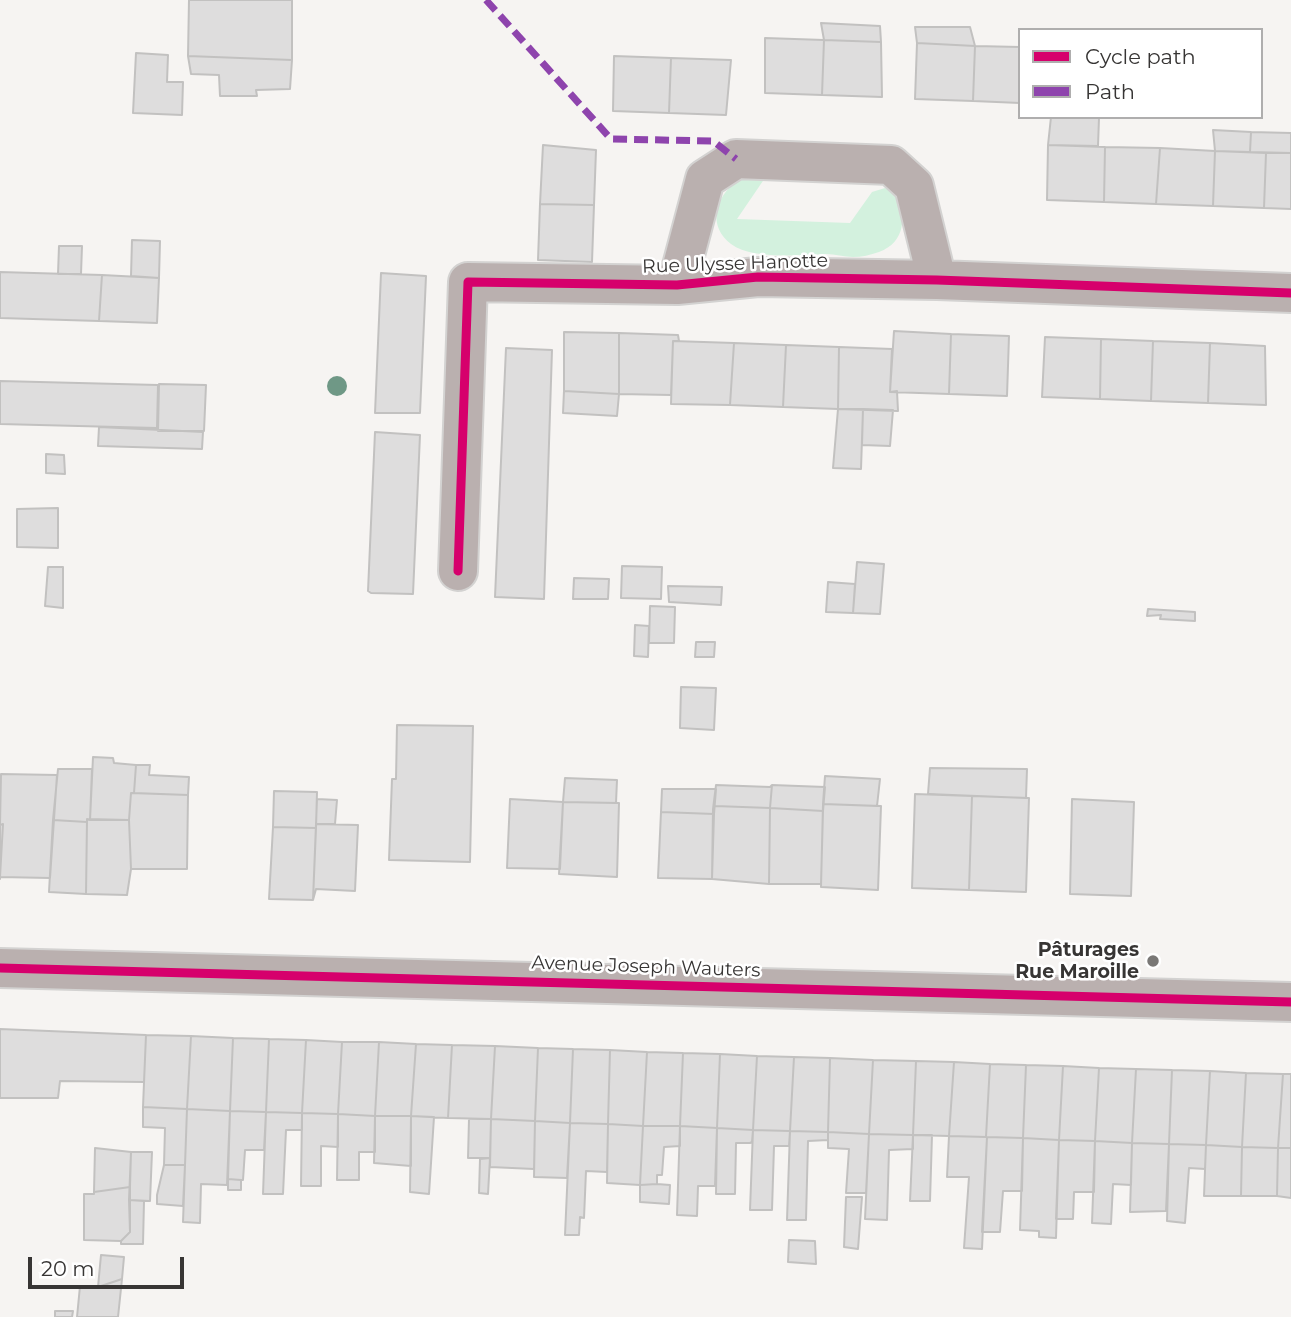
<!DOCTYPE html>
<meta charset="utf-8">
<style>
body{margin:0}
#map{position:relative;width:1291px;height:1317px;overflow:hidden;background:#f6f4f2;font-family:Montserrat,sans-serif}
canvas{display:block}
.legend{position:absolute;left:1018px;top:28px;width:245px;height:91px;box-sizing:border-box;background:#fff;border:2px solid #afaeae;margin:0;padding:9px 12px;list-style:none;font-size:21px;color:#373534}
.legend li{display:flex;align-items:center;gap:14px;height:35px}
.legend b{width:35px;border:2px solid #afaeae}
.scale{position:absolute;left:28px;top:1257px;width:156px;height:32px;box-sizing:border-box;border:4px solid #373534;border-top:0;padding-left:9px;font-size:21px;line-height:24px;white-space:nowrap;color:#373534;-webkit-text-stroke:5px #fff;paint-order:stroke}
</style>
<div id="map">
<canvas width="1291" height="1317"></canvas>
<ul class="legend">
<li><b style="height:9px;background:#d6006c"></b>Cycle path</li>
<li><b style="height:9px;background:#8e44ad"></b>Path</li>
</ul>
<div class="scale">20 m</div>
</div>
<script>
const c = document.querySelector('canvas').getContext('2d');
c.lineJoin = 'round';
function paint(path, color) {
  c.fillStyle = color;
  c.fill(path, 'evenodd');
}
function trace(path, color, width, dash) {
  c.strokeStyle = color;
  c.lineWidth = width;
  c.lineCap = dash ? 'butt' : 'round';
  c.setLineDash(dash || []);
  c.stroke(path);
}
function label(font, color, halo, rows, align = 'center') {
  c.font = font + ' Montserrat,sans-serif';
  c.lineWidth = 5;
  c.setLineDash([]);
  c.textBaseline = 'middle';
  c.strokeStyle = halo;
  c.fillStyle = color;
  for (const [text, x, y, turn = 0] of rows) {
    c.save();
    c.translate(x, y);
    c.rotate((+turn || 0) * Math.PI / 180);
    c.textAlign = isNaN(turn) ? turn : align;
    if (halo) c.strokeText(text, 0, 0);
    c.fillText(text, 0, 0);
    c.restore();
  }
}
const green = new Path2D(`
 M767 175 737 219 850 223 872 192 885 188 899 194C905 217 906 242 879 252 870 255 862 257 853 257 844 257 835 254 826 254 801 255 752 260 731 244 709 227 714 202 732 185 734 183 738 179 740 178 748 175 759 176 767 175Z`);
const building = new Path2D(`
 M189 0H292V60L188 56Z
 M821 23 880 26 881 42 824 40Z
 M915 27H970L975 46 917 43Z
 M765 38 824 40 822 95 765 93Z
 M824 40 881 42 882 97 822 95Z
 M917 43 975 46 973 101 915 99Z
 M975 46 1020 47V103L973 101Z
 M136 53 168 55 167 82H183L182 115 133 113Z
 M188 56 292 60 290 89 256 90 257 96H220L219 75 191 74Z
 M614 56 671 58 669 113 613 111Z
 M671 58 731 60 726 115 669 113Z
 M1051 117 1099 118 1098 146 1048 145Z
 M1213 130 1251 132 1250 152 1215 151Z
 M1251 132 1291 133V153L1250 152Z
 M543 145 596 150 594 205 540 204Z
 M1048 145 1105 147 1104 202 1047 200Z
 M1105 147 1160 148 1156 204 1104 202Z
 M1160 148 1215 151 1213 206 1156 204Z
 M1215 151 1266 153 1264 208 1213 206Z
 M1266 153H1291V209L1264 208Z
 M540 204 594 205 592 262 538 260Z
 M132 240 160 241 159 278 131 276Z
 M59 246H82L81 274H58Z
 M0 272 102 275 99 321 0 318Z
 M381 273 426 276 420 413H375Z
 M102 275 159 278 157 323 99 321Z
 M894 331 951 334 949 394 890 392Z
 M564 332 619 333V394L564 391Z
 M619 333 678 335 679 341H673L671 395 619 394Z
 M951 334 1009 336 1007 396 949 394Z
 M1045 337 1101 339 1100 399 1042 397Z
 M1101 339 1153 341 1151 401 1100 399Z
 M673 341 734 343 730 405 671 404Z
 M1153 341 1210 343 1208 403 1151 401Z
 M734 343 786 345 783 407 730 405Z
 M1210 343 1265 346 1266 405 1208 403Z
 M786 345 839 347 838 409 783 407Z
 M839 347 892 349 890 392 897 391 898 411 838 409Z
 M506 348 552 350 544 599 495 597Z
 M0 381 158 385 157 428 0 424Z
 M159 384 206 385 204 431H158Z
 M564 391 619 394 617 416 563 413Z
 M838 409H863L861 469 833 468Z
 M863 409 893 410 890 446 862 445Z
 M99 427 203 432 202 449 98 446Z
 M375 432 420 435 413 594 371 593 368 591Z
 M46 454 64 455 65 474 46 473Z
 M58 508V548L17 547V509Z
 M857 562 884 564 880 614 853 613Z
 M622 566 662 567 661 599 621 598Z
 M48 567H63V608L45 606Z
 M574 578 609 579 608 599H573Z
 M828 582 855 584 853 613 826 612Z
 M668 586 722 587 721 605 669 602Z
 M650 606 675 607 674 643H649Z
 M1148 609 1195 612V621L1160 619 1161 615 1147 616Z
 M635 625 649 626 648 657 634 656Z
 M696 642H715L714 657H695Z
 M681 687 716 688 714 730 680 728Z
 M397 725 473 726 470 862 389 860 392 779H396Z
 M93 757 113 758 114 763 136 765 134 793H131L129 820H90Z
 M136 765H150L149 775 189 777 188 795 134 793Z
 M930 768 1027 769 1026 798 928 794Z
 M58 769H92L90 820 87 819V822L53 820Z
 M1 774 57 775 50 878 0 877 3 824 0 825Z
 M825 776 880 779 877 806 823 804Z
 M565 778 617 780 616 803 563 802Z
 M716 785 770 787 772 785 770 808 715 806 713 809Z
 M772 785 825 787 823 811 770 808Z
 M662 789H716L714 814 661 812Z
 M274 791 317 792 316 828 273 827Z
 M131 793 188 795 187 869H131L129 820Z
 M915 794 972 796 969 890 912 888Z
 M972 796 1029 798 1026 892 969 890Z
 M317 799 337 800 335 824H316Z
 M510 799 563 802 560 869 507 868Z
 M1072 799 1134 802 1131 896 1070 894Z
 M563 802 619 803 617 877 559 874Z
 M823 804 881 806 878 890 821 887Z
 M715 806 770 808 769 884 712 879 713 809Z
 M770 808 823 811 821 884H769Z
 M661 812 714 814 712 879 658 878Z
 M87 819 129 820 131 869 127 895 86 894Z
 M53 820 87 822 86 894 49 892Z
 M3 824 0 877V879V825Z
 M316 824 358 825 355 891 316 889 313 900Z
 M273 827 316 828 313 900 269 899Z
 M0 1029 146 1035 144 1082 60 1081 58 1098H0Z
 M146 1035 191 1036 187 1109 143 1107Z
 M191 1036 233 1038 230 1111 187 1109Z
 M233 1038 269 1039 266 1112 230 1111Z
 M269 1039 306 1040 302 1113 266 1112Z
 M306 1040 342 1042 338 1114 302 1113Z
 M342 1042H379L375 1116 338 1114Z
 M379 1042 416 1044 411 1116H375Z
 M416 1044 452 1045 448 1118 411 1116Z
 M452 1045 495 1046 491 1119 448 1118Z
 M495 1046 538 1048 535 1121 491 1119Z
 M538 1048 573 1049 570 1123 535 1121Z
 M573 1049 610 1050 608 1124 570 1123Z
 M610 1050 647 1052 643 1126 608 1124Z
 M647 1052 683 1053 680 1126H643Z
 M683 1053 720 1054 717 1128 680 1126Z
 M720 1054 757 1056 753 1130 717 1128Z
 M757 1056 794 1057 790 1131 753 1130Z
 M794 1057 830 1058 828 1132 790 1131Z
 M830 1058 873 1060 869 1134 828 1132Z
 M873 1060 916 1061 913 1135 869 1134Z
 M916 1061 954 1062 949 1136 913 1135Z
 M954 1062 990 1064 986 1137 949 1136Z
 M990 1064 1026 1065 1023 1138 986 1137Z
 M1026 1065 1063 1066 1059 1140 1023 1138Z
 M1063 1066 1099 1068 1095 1141 1059 1140Z
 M1099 1068 1136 1069 1132 1143 1095 1141Z
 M1136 1069 1172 1070 1169 1144 1132 1143Z
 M1172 1070 1210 1071 1206 1145 1169 1144Z
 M1210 1071 1246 1073 1242 1147 1206 1145Z
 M1246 1073 1283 1074 1278 1148 1242 1147Z
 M1283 1074H1291V1148H1278Z
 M143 1107 187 1109 185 1165H164L165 1128 143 1127Z
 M187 1109 230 1111 227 1185 201 1184 200 1223 183 1222Z
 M230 1111 266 1112 264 1150H245L243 1180H241L228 1179Z
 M266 1112 302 1113V1130H286L283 1194H263Z
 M302 1113 338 1114V1147L321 1146V1186H301Z
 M338 1114 375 1116V1152H359V1180H337Z
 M375 1116H411V1166L374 1163Z
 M411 1116 434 1117 429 1194 410 1192Z
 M469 1119H491L490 1158H468Z
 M491 1119 535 1121 534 1169 490 1167Z
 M535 1121 570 1123 567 1178 534 1177Z
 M570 1123 608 1124 607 1172 586 1171 584 1218 580 1217 579 1235H565Z
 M608 1124 643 1126 640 1185 607 1183Z
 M643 1126H680V1146L664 1147 662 1175H657V1184L640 1185Z
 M680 1126 717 1128 715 1186H698L697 1216 677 1215Z
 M717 1128 753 1130 752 1142 750 1143H736L735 1194H716Z
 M753 1130 790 1131 789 1146H774L772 1210H750Z
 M790 1131 828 1132V1140L808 1141 806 1220H787Z
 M828 1132 869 1134 866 1193H846L849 1149 828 1148Z
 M869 1134 913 1135V1149L889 1150 887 1220 865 1219Z
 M913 1135H932L930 1201H910Z
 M949 1136 987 1137 982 1249 964 1248 969 1177H947Z
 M987 1137 1023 1138 1022 1191H1003L1000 1232H982Z
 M1023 1138 1059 1140 1056 1238 1039 1237V1231L1020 1230Z
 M1059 1140 1095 1141 1094 1192H1074L1073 1219H1056Z
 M1095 1141 1132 1143 1131 1185 1113 1184 1111 1224 1092 1223Z
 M1132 1143 1169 1144 1166 1211 1130 1212Z
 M1169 1144 1206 1145 1205 1169 1189 1168 1185 1223 1167 1221Z
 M1206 1145 1242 1147 1241 1196H1204Z
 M1242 1147 1278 1148 1277 1196H1241Z
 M95 1148 131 1152 130 1187 94 1192Z
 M1278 1148H1291V1198L1277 1196Z
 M131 1152H152L150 1201 129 1200Z
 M490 1158 488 1194 479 1193 480 1159Z
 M164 1165H185L183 1206 157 1204V1195Z
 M228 1179 241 1180V1190H228Z
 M657 1184 670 1185 669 1204 640 1202V1185Z
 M130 1187V1232L121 1241 84 1240V1194H94V1192Z
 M846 1197H862L858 1249 844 1247Z
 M129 1200 144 1201 143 1244H121V1241L130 1232Z
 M789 1240 815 1241 816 1264 788 1262Z
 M101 1255 124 1257 122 1279 98 1287Z
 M122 1279 118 1317H77L80 1286 98 1287Z
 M55 1311H73L72 1317H55Z`);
const minor = new Path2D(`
 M677 285 705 179 736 159 891 165 914 186 937 280
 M458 571 468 282 677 285 758 277 937 280 1291 293
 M0 968 1291 1002`);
const quiet = new Path2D(`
 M486 0 611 139 713 141 736 159`);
const cycleway = new Path2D(`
 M458 571 468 282 677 285 758 277 937 280 1291 293
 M0 968 1291 1002`);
const trees = [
 [337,386]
];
const markers = [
 [1153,961,7,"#7a7876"]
];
const streetNames = [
 ["Rue Ulysse Hanotte",735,264,-2],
 ["Avenue Joseph Wauters",646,967,2]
];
const poiNames = [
 ["Pâturages",1139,950],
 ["Rue Maroille",1139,972]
];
paint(green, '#d3f1de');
paint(building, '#dedddd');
trace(building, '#c2c1c0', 2);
trace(minor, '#d3d2d1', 42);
trace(minor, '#bab0af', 38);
trace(quiet, '#8e44ad', 7, [14, 7]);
trace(cycleway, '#d6006c', 9);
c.fillStyle = '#6f9886';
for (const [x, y] of trees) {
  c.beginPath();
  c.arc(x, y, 10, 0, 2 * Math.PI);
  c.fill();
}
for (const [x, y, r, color] of markers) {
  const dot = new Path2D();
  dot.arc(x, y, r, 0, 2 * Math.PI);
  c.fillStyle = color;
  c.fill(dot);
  trace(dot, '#fff', 2.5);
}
label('19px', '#373534', '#fff', streetNames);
label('bold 19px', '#373534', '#fff', poiNames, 'right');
</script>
